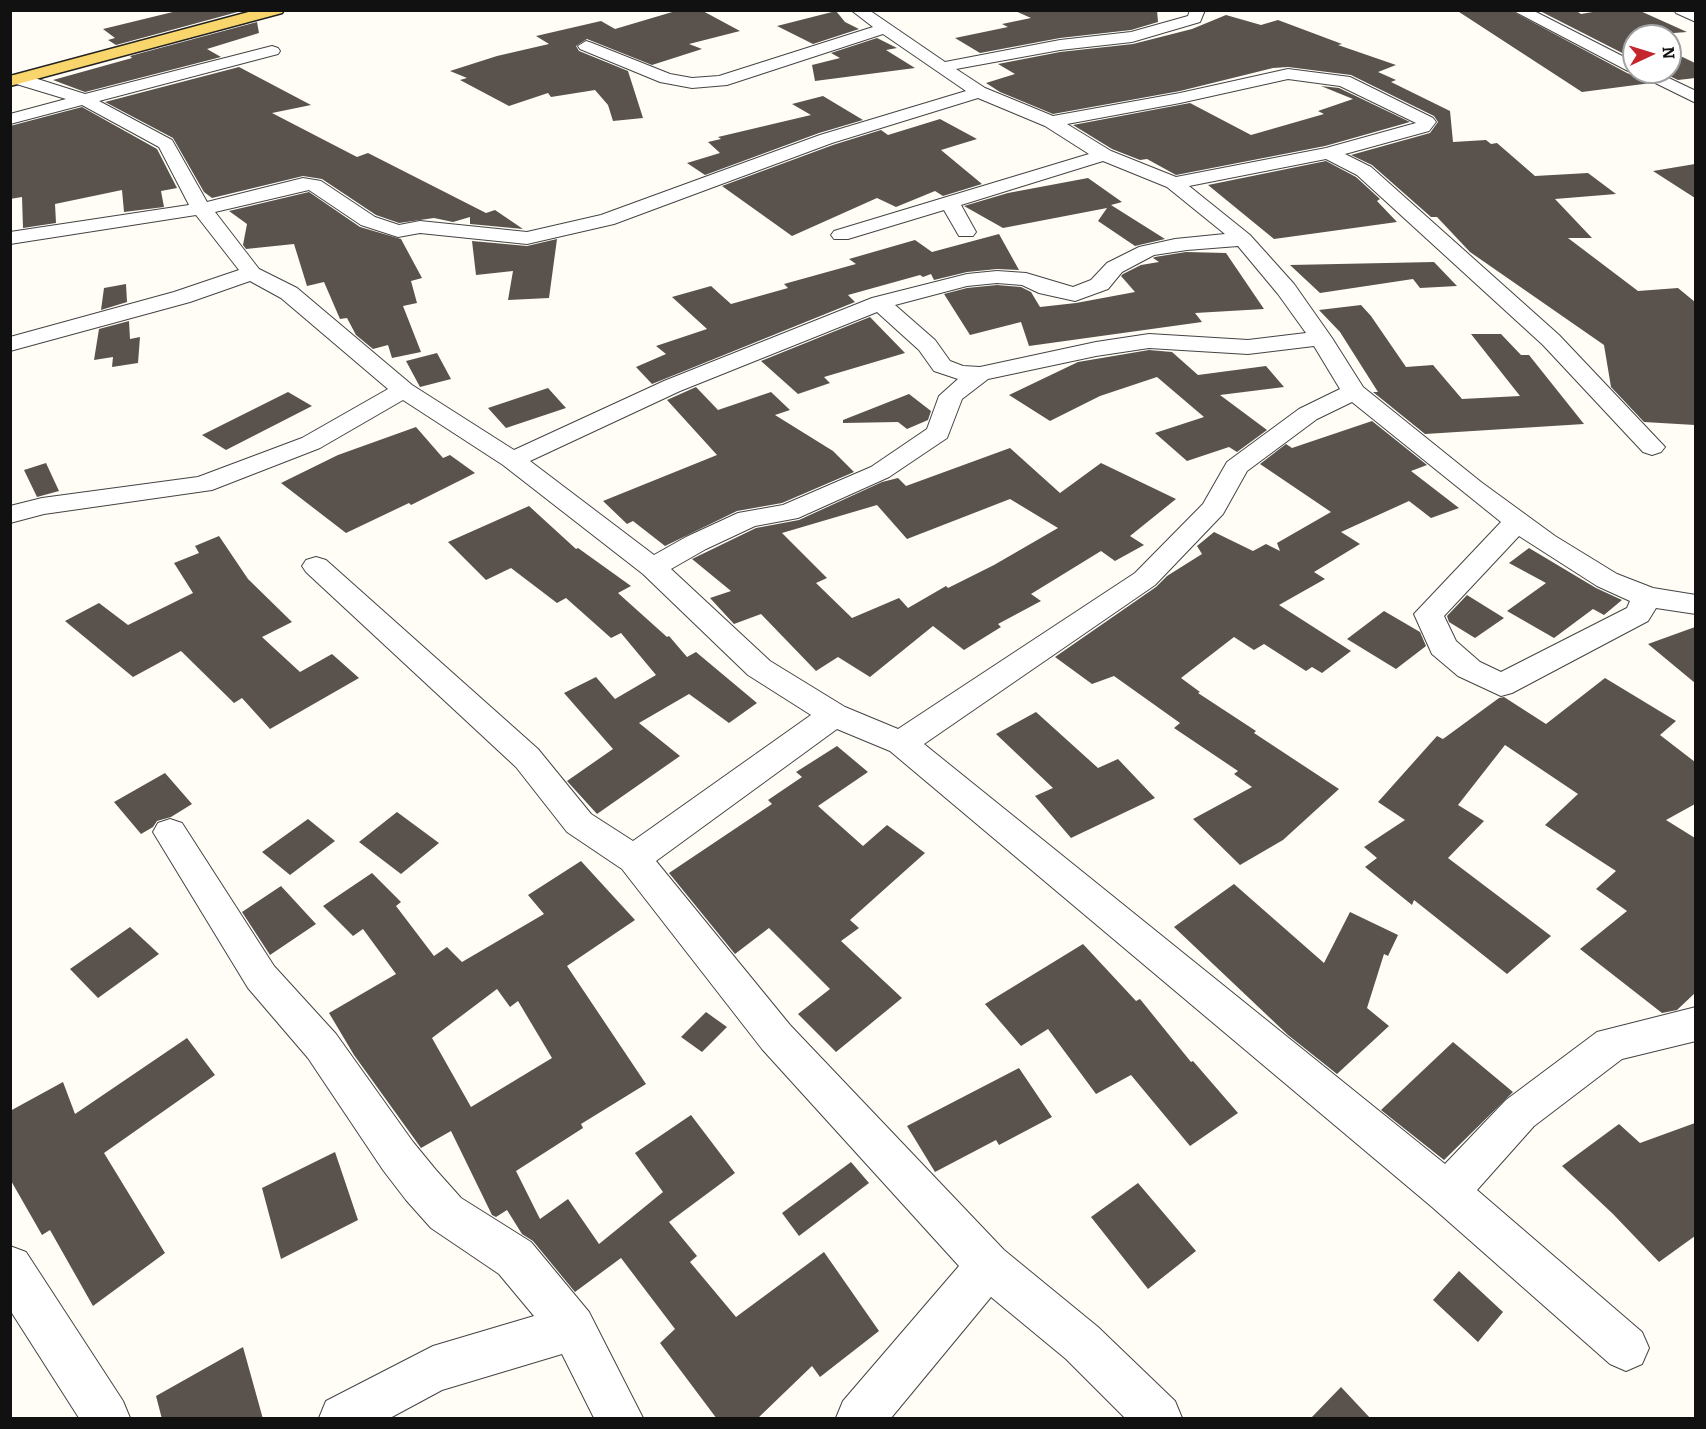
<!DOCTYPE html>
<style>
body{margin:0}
#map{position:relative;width:1706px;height:1429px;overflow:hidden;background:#fffdf5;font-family:Bitter,serif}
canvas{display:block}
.frame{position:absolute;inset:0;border:12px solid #111;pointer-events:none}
.north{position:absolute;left:1622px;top:24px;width:60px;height:60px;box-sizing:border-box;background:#fff;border:2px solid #a0a0a0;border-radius:50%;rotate:86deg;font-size:16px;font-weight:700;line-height:24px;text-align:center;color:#111}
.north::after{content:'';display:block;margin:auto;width:21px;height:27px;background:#c4262e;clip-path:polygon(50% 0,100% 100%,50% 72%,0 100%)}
</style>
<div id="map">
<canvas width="1706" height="1429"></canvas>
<div class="frame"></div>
<div class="north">N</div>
</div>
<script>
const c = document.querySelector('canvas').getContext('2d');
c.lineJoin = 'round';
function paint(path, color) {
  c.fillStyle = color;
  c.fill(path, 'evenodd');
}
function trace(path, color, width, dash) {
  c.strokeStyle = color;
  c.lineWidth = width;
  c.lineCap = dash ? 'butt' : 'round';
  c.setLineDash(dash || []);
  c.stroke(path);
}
const building = new Path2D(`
 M181 10H245L116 45 108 40 115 38 103 29Z
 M679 10H701L740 31 689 44 702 49 652 65 587 39 576 46 579 51 628 71 643 118 613 121 608 105 595 90 551 97 548 93 509 106 460 80 467 78 450 71 497 56 549 44 536 36 601 21 615 29Z
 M1013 10H1157L1158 22 1131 30 1060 38 980 53 955 38 1008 27 1002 24 1031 18Z
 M1456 10H1510L1627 73 1651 83 1582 92Z
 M1538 10H1575L1581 14 1604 10H1638L1687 32 1634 36V59Z
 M836 11 845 22 859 29 813 44 777 26Z
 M1226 15 1261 25 1278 20 1342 44 1338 45 1396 65 1378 72 1396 80 1391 82 1450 111 1453 142 1486 140 1491 144 1497 143 1535 176 1588 173 1616 194 1555 199 1592 238H1568L1638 291 1678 288 1695 302V425L1644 422 1611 387 1604 345 1470 252 1437 217H1431L1372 165 1351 155 1430 133 1438 122 1434 116 1351 75 1288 67 1273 68 1180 91 1053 114 1000 92 986 83 1015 74 998 64 1060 52 1133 44 1192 29Z
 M257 22 259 33 207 49 221 57 85 92 53 80 132 58 130 56Z
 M877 38 897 48 886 50 915 68 815 81 812 65 840 58 831 53Z
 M1670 51 1695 63V78L1678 80 1661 72H1670Z
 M239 67 311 105 272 113 357 157 368 153 486 213 495 210 523 229 470 224V217L453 222 434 218 399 223 376 215 322 179 303 176 212 198 204 192 173 138 105 102Z
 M1321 86 1339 88 1410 122 1325 146 1176 175 1147 159 1140 160 1112 149 1073 125 1190 103 1251 135 1324 114 1318 111 1353 99Z
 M823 96 863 120 819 133 705 175 687 163 720 153 708 142 721 139 718 137 811 115 792 104Z
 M82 107 157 149 177 188 161 191 164 207 124 212 122 190 55 204 56 223 23 228 22 197 10 199V126Z
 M940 119 977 139 941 150 982 184 943 196 935 191 896 207 877 198 792 236 722 186 833 145 881 130 888 135Z
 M1326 161 1356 177 1380 199 1377 201 1397 222 1274 239 1208 185Z
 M1695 164V198L1653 171Z
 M1088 178 1122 202 1111 205 1165 239 1135 246 1098 221 1107 208 1003 228 964 206 1008 193Z
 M309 192 360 227 401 239 422 278 411 281 417 303 403 306 421 352 392 358 388 345 373 349 356 335 347 318 340 319 324 282 307 286 294 244 246 249 243 245 247 224 229 211Z
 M999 234 1019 270 997 269 967 272 934 280 931 274 923 277 920 275 848 295 855 302 652 384 636 367 666 354 656 346 707 329 672 297 711 286 731 304 788 288 784 284 856 264 849 259 915 240 932 252Z
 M557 239 549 298 508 300 513 271 476 275 472 241 527 246Z
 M1186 252 1226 253 1264 309 1195 313 1202 322 1029 346 1021 322 970 335 944 294 967 288 997 285 1021 287 1031 292 1040 307 1076 303 1135 292 1121 276 1123 274 1141 265 1159 262 1153 258 1155 257Z
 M1434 262 1457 286 1420 288 1413 279 1320 293 1290 265Z
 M126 284 127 302 101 310 104 288Z
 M1361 305 1371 316 1406 367 1433 365 1462 399 1520 396 1471 334H1501L1521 355H1529L1584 424 1425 434 1373 392H1378L1340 332 1319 310Z
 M870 317 905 353 824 377 830 383 798 394 761 361Z
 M129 321 130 339 140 337 138 363 112 367 113 357 94 360 99 329Z
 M1149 350 1172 352 1198 375 1266 366 1284 387 1220 395 1267 430 1237 452 1229 447 1187 461 1155 433 1204 417 1157 377 1100 396 1050 421 1009 395 1078 362Z
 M437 353 451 379 420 387 406 361Z
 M696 387 718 410 771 392 790 410 775 415 833 451 854 472 782 503 737 511 665 546 633 521 627 524 603 501 717 455 667 400Z
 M548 388 566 408 506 428 488 408Z
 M288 392 312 406 226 450 202 435Z
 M909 394 931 411 928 420 907 429 898 422 843 423V420Z
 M1372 421 1427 465 1411 471 1459 508 1431 518 1409 501 1341 532 1360 544 1314 572 1325 579 1279 605 1351 651 1322 673 1312 667 1306 671 1264 644 1254 650 1234 637 1181 678 1200 692 1198 693 1256 731 1254 733 1339 789 1283 840 1240 865 1193 819 1252 787 1234 774 1238 771 1174 728 1180 723 1114 676 1092 684 1055 657 1156 587 1167 576 1202 554 1197 546 1214 532 1253 551 1266 544 1280 551 1277 543 1331 512 1260 464 1286 444 1292 448Z
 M416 427 443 458 450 455 475 473 411 505 409 503 346 533 281 483 338 455Z
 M1010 448 1060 493 1101 463 1176 499 1130 536 1144 545 1115 561 1101 551 1031 594 1041 601 998 624 1001 627 964 650 933 626 870 677 838 657 816 671 761 614 734 624 710 598 731 591 692 559 756 528 799 520 882 482 898 478 906 486ZM1010 499 1058 528 994 565 948 588 946 586 908 608 899 598 852 618 816 583 827 578 782 533 877 505 907 539Z
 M46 463 59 491 37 497 24 470Z
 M529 506 576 549 578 548 631 586 618 593 667 637 669 636 687 657 696 652 757 703 729 723 689 694 639 723 680 756 597 814 567 781 613 749 564 693 596 677 615 699 656 675 621 633 611 638 566 598 557 603 511 568 486 580 448 542Z
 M219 536 248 579 292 622 262 637 300 672 332 654 359 678 270 729 242 698 234 703 181 651 133 677 65 621 99 603 128 625 193 593 174 563 199 553 195 546Z
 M1529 548 1596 588 1622 600 1604 615 1593 609 1554 638 1507 611 1546 583 1509 563Z
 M1467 595 1504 618 1475 638 1449 622 1447 616Z
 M1384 611 1420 632 1426 646 1396 669 1347 639Z
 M1695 627V683L1648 644Z
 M1605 678 1676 721 1660 735 1695 762V804L1666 820 1695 838V993L1677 1010 1662 1013 1580 949 1627 911 1596 889 1616 871 1545 825 1578 794 1505 745 1458 805 1484 821 1448 858 1551 936 1507 974 1414 900 1412 905 1365 867 1377 858 1364 847 1405 820 1378 802 1437 736 1443 739 1499 698 1504 697 1546 724Z
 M1036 712 1098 768 1118 759 1155 798 1071 838 1035 796 1053 788 996 734Z
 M837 746 868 772 818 806 863 846 887 825 925 853 850 920 859 928 841 941 902 998 836 1052 798 1014 830 989 769 928 735 954 669 873 772 804 768 800 802 777 796 772Z
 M165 773 192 804 171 817 157 821 153 827 141 834 114 802Z
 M397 812 439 843 401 874 359 842Z
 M308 819 335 841 290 875 262 852Z
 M581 861 635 920 567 966 646 1084 581 1124 583 1128 516 1171 540 1219 568 1199 599 1244 663 1192 635 1153 691 1115 735 1173 669 1222 697 1256 690 1262 736 1317 824 1252 879 1331 820 1377 812 1366 757 1419H717L660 1343 675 1329 621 1258 575 1292 533 1241 522 1234 507 1210 496 1217 492 1215 451 1131 421 1148 354 1055 329 1013 396 974 363 929 353 936 323 906 372 873 401 902 396 906 434 956 447 947 462 962 544 914 528 895ZM497 989 510 1007 518 1001 552 1058 471 1107 432 1038Z
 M1234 884 1324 963 1350 912 1398 935 1388 956 1384 954 1367 1008 1389 1026 1337 1074 1288 1035 1174 927Z
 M281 886 316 924 270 955 242 912Z
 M130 927 159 954 98 998 70 969Z
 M1083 944 1136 1001 1140 999 1191 1062 1193 1061 1238 1113 1190 1146 1131 1075 1096 1094 1048 1029 1021 1046 985 1004Z
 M706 1012 727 1027 702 1052 681 1037Z
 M187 1038 215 1075 104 1153 165 1253 93 1306 50 1230 42 1235 10 1179V1111L63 1082 75 1114Z
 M1453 1042 1513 1092 1444 1160 1381 1110Z
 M1019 1068 1052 1117 999 1145 996 1140 935 1172 907 1126Z
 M1695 1123V1236L1659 1262 1613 1214 1562 1166 1619 1124 1640 1143Z
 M335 1152 358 1220 281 1259 262 1188Z
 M851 1162 869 1183 799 1236 782 1213Z
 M1138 1183 1196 1251 1148 1289 1091 1217Z
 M1459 1271 1503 1312 1478 1342 1433 1300Z
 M243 1347 263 1419H162L156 1396Z
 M1341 1387 1371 1419H1310Z`);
const minor = new Path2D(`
 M851 10H869L945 62 1060 40 1131 32 1188 16 1190 10H1205L1200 22 1132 42 1060 50 956 69 985 88 1053 116 1180 93 1288 69 1350 77 1433 118 1436 122 1429 131 1345 154 1371 167 1559 335 1665 447 1661 452 1652 455 1643 452 1543 345 1357 175 1326 159 1189 186 1250 235 1294 284 1332 338 1363 387 1481 482 1555 536 1617 574 1653 588 1696 595V614L1656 608 1648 621 1512 693 1501 696 1458 676 1432 654 1414 614 1501 522 1352 402 1317 419 1247 471 1223 514 1155 585 924 744 1445 1164 1506 1100 1597 1032 1696 1007V1041L1622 1059 1534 1126 1477 1190 1642 1332 1649 1348 1642 1364 1626 1371 1610 1364 1432 1207 890 751 837 729 656 861 790 1025 1004 1250 1098 1327 1175 1401 1182 1418H1125L1066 1359 991 1297 891 1418H836L843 1401 959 1266 762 1049 622 869 567 832 516 767 306 572 302 566 306 560 316 557 326 560 538 749 591 814 633 841 811 715 748 675 643 574 503 465 403 400 320 448 212 490 44 514 10 523V506L42 498 198 477 302 438 388 389 281 298 250 281 190 302 10 351V337L174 292 239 270 196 215 10 244V232L189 205 159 147 82 105 10 124V114L66 99 13 83 11 79 13 75H25L85 94 272 46 278 48 280 51 278 54 99 101 172 140 207 202 303 178 321 181 375 217 399 225 420 221 527 232 601 215 820 135 966 91 883 34 727 85 692 88 660 82 580 49 578 46 586 41 592 43 670 74 692 78 719 76 873 27ZM1288 79 1340 86 1416 123 1326 148 1176 177 1111 151 1067 124 1180 103ZM978 98 1045 126 1089 154 834 231 831 235 834 239H848L944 210 959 236H973L976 232 961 205 1103 161 1167 187 1225 234 1175 239 1139 247 1107 263 1091 280 1073 287 1026 273 997 271 967 274 872 298 664 381 514 450 412 385 297 288 259 269 215 212 309 190 361 225 398 237 420 233 527 244 614 224 832 143ZM1238 246 1278 294 1306 333 1248 340 1149 334 1096 342 980 367 963 366 950 361 935 340 895 305 967 286 997 283 1022 285 1039 293 1075 301 1108 289 1122 272 1154 255 1187 250ZM877 312 919 350 934 371 958 379 939 396 927 429 871 467 783 505 738 513 686 537 654 555 530 461 680 391ZM1314 346 1340 389 1299 409 1227 462 1203 504 1135 573 898 729 845 707 770 661 671 569 706 549 755 526 798 518 889 477 947 438 962 399 988 379 1096 356 1149 348 1248 354ZM1519 536 1597 586 1630 601 1627 608 1501 672 1480 662 1456 641 1444 616Z
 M1512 10H1532L1634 62V72H1656L1696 91V103L1635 73 1628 71Z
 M1674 10 1696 12V22L1676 13Z
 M170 819 182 823 274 966 336 1034 413 1142 436 1170 461 1198 531 1242 589 1312 643 1418H594L562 1354 442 1390 390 1418H319L326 1401 433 1346 534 1316 499 1274 431 1228 406 1200 383 1170 308 1058 248 988 153 832 158 823Z
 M10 1246 26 1252 123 1401 130 1418H79L10 1310Z`);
const primary = new Path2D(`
 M256 10H284L282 13 10 86V76Z`);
paint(building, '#5a524d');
trace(minor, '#444', 2);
trace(primary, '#222', 3);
paint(minor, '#fff');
paint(primary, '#f9d66b');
</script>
